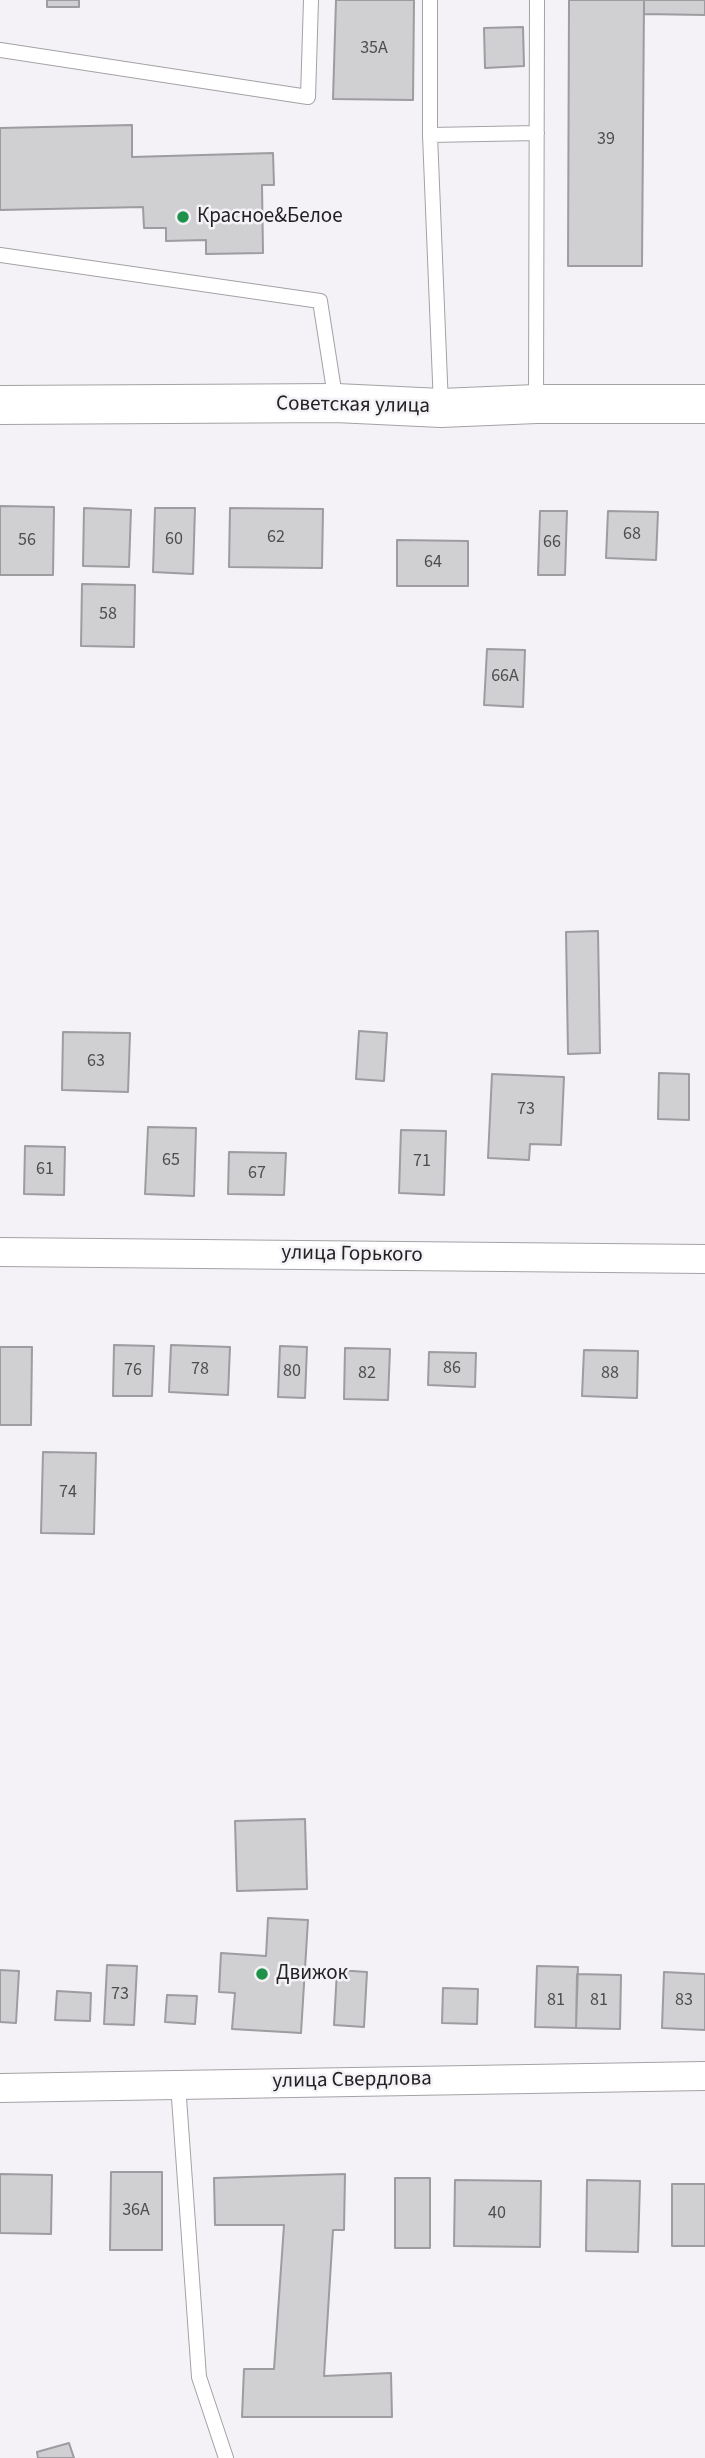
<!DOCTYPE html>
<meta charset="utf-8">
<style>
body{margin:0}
canvas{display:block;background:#f4f2f6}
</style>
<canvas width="705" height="2458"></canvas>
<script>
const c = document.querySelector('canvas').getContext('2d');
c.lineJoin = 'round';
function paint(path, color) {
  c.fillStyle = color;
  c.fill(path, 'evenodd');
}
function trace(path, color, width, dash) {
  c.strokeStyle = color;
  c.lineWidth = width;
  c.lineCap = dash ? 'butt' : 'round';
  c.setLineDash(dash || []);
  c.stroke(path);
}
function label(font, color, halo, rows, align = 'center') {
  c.font = font + ' "Source Sans 3",sans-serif';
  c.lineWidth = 5;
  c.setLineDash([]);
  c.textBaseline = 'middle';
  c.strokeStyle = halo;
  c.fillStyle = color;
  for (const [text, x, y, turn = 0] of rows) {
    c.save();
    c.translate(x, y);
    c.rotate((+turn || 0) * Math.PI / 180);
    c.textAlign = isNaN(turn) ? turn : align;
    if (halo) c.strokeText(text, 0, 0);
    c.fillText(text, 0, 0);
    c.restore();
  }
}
const building = new Path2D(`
 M47 0H79V7H47Z
 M336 0H414L413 100 333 99Z
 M569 0H644L642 266H568Z
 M644 0H705V15L644 14Z
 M523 27 524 66 485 68 484 28Z
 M132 125V157L273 153 274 185H262L263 253 206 254V240L166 241V228H144L143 207 0 210V128Z
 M0 506 54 507 53 575H0Z
 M84 508 131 510 129 567 83 566Z
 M155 508H195L193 574 153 572Z
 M230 508 323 509 322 568 229 567Z
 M540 511H567L565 575H538Z
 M608 511 658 512 656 560 606 558Z
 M397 540 468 541V586H397Z
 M82 584 135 585 134 647 81 646Z
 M487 649 525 650 523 707 484 705Z
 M598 931 600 1053 568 1054 566 932Z
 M359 1031 387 1033 384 1081 356 1079Z
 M63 1032 130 1033 128 1092 62 1090Z
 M659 1073 689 1074V1120L658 1119Z
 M492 1074 564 1077 561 1145 530 1144 529 1160 488 1158Z
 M148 1127 196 1128 194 1196 145 1194Z
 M401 1130 446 1131 444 1195 399 1193Z
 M25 1146 65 1147 64 1195 24 1194Z
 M229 1152 286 1153 284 1195 228 1194Z
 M114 1345 154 1346 152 1396H113Z
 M171 1345 230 1347 228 1395 169 1392Z
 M280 1346 307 1347 305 1398 278 1397Z
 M0 1347H32L31 1425H0Z
 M345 1348 390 1349 388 1400 344 1399Z
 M584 1350 638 1351 637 1398 582 1396Z
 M429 1352 476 1353 475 1387 428 1385Z
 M43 1452 96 1453 94 1534 41 1533Z
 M305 1819 307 1889 237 1891 235 1821Z
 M268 1918 308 1920 301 2033 232 2029 235 1993 219 1992 221 1953 266 1956Z
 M107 1965 137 1966 134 2025 104 2024Z
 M537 1966 578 1967 576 2028 535 2027Z
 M0 1970 19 1971 16 2023 0 2022Z
 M337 1970 367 1972 364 2027 334 2025Z
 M664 1972 705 1974V2030L662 2028Z
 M577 1974 621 1975 620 2029 576 2028Z
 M443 1988 478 1989 477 2024 442 2023Z
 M57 1991 91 1993 90 2021 55 2020Z
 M167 1995 197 1996 195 2024 165 2022Z
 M111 2172H162V2250H110Z
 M0 2174 52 2175 51 2234 0 2233Z
 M345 2174 344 2230H333L324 2376 391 2373 392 2417H242L244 2369H274L284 2225H215L214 2178Z
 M395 2178H430V2248H395Z
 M455 2180 541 2181 540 2247 454 2246Z
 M587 2180 640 2181 638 2252 586 2251Z
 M672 2184H705V2246H672Z
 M69 2443 74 2458H38L37 2452Z`);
const lane = new Path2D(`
 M430 0V135L441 406
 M0 50 308 97 311 0
 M430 135 537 133
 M0 255 320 301 336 403
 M536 402 537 0
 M178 2084 199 2377 226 2458`);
const street = new Path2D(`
 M0 1252 705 1259
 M0 2088 705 2076`);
const secondary = new Path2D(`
 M0 405 336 403 441 408 536 404H705`);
const markers = [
 [183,217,7,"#20914b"],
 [262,1974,7,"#20914b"]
];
const numberNames = [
 ["35А",374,49],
 ["39",606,140],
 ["68",632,535],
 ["62",276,538],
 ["60",174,540],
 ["56",27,541],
 ["66",552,543],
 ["64",433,563],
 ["58",108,615],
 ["66А",505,677],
 ["63",96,1062],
 ["73",526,1110],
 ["65",171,1161],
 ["71",422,1162],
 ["61",45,1170],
 ["67",257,1174],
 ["86",452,1369],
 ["78",200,1370],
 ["76",133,1371],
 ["80",292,1372],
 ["82",367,1374],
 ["88",610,1374],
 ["74",68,1493],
 ["73",120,1995],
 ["81",556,2001],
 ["81",599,2001],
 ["83",684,2001],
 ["36А",136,2211],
 ["40",497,2214]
];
const poiNames = [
 ["Красное&Белое",197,217],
 ["Движок",276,1974]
];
const streetNames = [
 ["Советская улица",353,406,1],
 ["улица Горького",352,1255,1],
 ["улица Свердлова",352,2081,-1]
];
paint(building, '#d0cfd2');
trace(building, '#9d9ca0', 2);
trace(lane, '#a3a2a5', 16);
trace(street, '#a3a2a5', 30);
trace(secondary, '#a3a2a5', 40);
trace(lane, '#fff', 14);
trace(street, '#fff', 28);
trace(secondary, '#fff', 38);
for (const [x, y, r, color] of markers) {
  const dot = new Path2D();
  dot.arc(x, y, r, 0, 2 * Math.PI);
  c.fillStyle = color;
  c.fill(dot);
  trace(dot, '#f4f2f6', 2.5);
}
label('18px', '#4e4d4f', null, numberNames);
label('21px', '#222223', '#f4f2f6', poiNames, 'left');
label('21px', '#222223', '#f4f2f6', streetNames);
</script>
